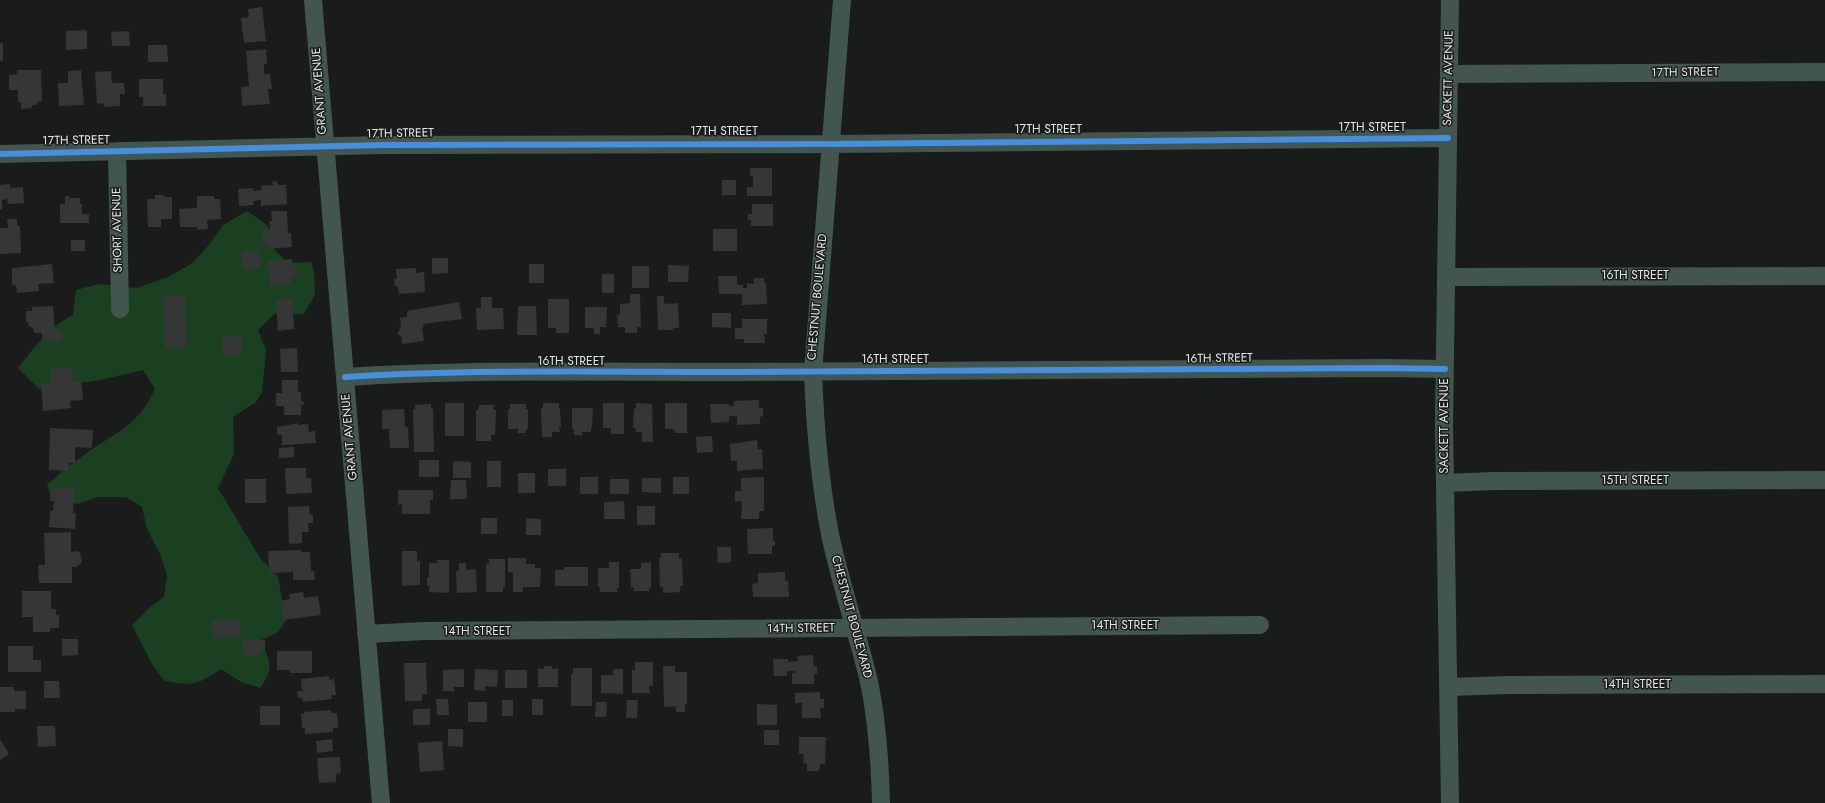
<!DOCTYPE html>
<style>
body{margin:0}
canvas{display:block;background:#1a1b1b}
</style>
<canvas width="1825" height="803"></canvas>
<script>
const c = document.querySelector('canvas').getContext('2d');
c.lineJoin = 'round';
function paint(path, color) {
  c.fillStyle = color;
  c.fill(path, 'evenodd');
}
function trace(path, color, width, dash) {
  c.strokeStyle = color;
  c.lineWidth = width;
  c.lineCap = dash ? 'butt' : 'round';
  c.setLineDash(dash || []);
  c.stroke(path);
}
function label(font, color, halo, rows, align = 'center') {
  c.font = font + ' Jost,sans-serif';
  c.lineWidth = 3;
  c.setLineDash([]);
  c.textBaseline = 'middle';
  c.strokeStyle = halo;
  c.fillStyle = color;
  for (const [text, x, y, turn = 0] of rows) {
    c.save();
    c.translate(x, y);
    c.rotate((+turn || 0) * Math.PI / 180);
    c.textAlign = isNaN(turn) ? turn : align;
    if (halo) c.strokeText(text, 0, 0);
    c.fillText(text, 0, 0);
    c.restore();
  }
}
const green = new Path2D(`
 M247 211 268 226 274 249 288 263 311 262 314 272 315 295 304 314H274L258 330 266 350 262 392 256 402 233 417 234 454 218 488 260 558 278 577 286 620 278 632 261 640C269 662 276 667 260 688L241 682 221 669C198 685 193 686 165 681L153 666 132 625 148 609 164 597 167 576 161 556 147 529 142 507 126 497H98L77 504 52 499 47 485C62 471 78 459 95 447 124 429 139 422 155 389L143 370 101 380 39 389 18 368C34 348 49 327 73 315L76 290 99 284 137 288 168 277 191 264 208 246 223 225Z`);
const building = new Path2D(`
 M262 7 266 41 244 43 241 18 249 17 248 9Z
 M87 30V49L66 50V31Z
 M129 31 130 46H112L111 32Z
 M0 43H3V61H0Z
 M148 45H167L168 62H148Z
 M266 49 267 64H264V74H270L272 89H268L270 104 242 106 241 87 249 86 246 51Z
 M17 70H41L42 101 37 102V105H32V108L21 109V102H18V90H9V75L17 74Z
 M81 70 84 105 59 106 58 83H68V71Z
 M111 71 112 83H124L125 94H120V106L104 107 103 103 97 104 95 72Z
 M139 79H163V94H166V106H143V97H139Z
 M750 168H772V196H747V187H753V176H750Z
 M722 180H736V195H722Z
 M277 181 278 185H286L287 204 261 206V200L253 201 254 205 239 206 238 189 253 188V191L262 190 261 186 273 185 272 182Z
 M10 184V188L23 187 24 203 8 204 7 199 2 200V209L0 210V185Z
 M155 195H164V197H172V219H161V227H148L147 199H155Z
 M65 196H69L70 198H80V204H82V214H89V223H60V204H65Z
 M197 196H214V199H220L221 219 207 220 208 229 197 230V227H180L179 209 197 208Z
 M752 204H773V226H751V220H748V214H752Z
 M271 211H287L288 233H291L292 247 269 249V245H263V230L270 229 269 221H272Z
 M7 219H17V226H20L21 253 0 254V228H8Z
 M713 229H737V251H713Z
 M71 240H85V251H71Z
 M259 251 260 268 243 270 242 252Z
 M432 258H448V273L432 274Z
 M292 259 293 267 297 266 298 276 291 277V284L270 286 268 261Z
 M52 264 54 283 38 284 39 291 17 293 16 285 12 286V268Z
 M529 264H544V283H529Z
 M668 265 689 266 688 282H668Z
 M632 266H649V288H632Z
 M416 268V273L424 272 425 292 399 294 398 286H395L394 279H397L396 269Z
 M602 274H614V293H602Z
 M718 276H737V285H743V288H747V283L754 284V278H764V283H766L767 304 742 305V294H719Z
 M630 294H640L641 327H637V333H625V327H618L617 315H620V304L630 303Z
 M185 296 186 348H165L163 297Z
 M657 296H664V304L678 303 679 328H673V330H658Z
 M481 297H492V308H503L504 329 477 330 476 308H481Z
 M292 299 294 329 278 331 276 300Z
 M548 299H569V333H556V328H548Z
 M459 302 462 319 423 324 424 327 422 328 424 341 402 344 401 335H398V331L400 330 399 327H401L400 318 407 317V311Z
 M53 306 55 331H62V341L42 342V333H34L33 327H29L28 322H26V311H32V307Z
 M518 306H536L537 335H517Z
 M585 307H607L606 327H600V334H594V328H585Z
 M712 313H731V328L712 327Z
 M742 319H767V334H764L765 343H744V339H735V328H742Z
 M223 336H242V355H223Z
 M297 348 298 372H281L280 349Z
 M72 367 73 382 81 381 83 400 70 401 71 408 43 411 41 384 51 383 50 369Z
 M282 380H298V392H301V401H303L304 405H301V415H284V406H276V393H282Z
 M759 400V408H763V416L760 417V424L737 425V416H729V422L711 423 710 404H729V406H734V401Z
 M445 403H464V436H445Z
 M543 403H559V409H560L561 427H559L560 432H552V437H542L541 408H543Z
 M603 403H624V434H611V428H603Z
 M636 403 652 404 653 442H642V432H636V428H633L634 408 636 409Z
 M665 403H687V433H675L674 429H665Z
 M431 404V409H433L434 452H414L413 409H415V405Z
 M510 404H526V409H528V429H526V433H518V429H508V409H510Z
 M479 405H494L493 410H496L495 435H491V441H476V410H478Z
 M572 408H593L592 428H591V432H582V435H574V429H572Z
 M404 409 405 427H408L409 448H390L389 429H382V410Z
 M298 423V425L308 424 309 432 315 431 316 443 282 445V435H277V427Z
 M50 428 93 430 92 448 75 447V463H69V471L49 470Z
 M712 436 713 452 697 453 696 437Z
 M757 440 758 449H762L763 469 737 471V461H731L730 444Z
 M294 447V457L279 458V448Z
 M419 460H439V477H419Z
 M453 461 471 462V478H453Z
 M487 461H501V487H487Z
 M285 468H306V478H311L312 493 286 494Z
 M548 469H566V486H548Z
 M518 473H535V493H518Z
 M580 477H598V494H580Z
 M673 477H689V494H673Z
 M764 477V511H759V519H741L742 501 735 502V491H741V478Z
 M642 478H661V493L642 492Z
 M245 479H266V503H245Z
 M610 479H629V494H610Z
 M451 480H466L467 499H450Z
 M51 487 75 488 73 513H76L75 529 49 527 50 511H53L54 501H50Z
 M398 490H433V500H430V514H402V504L398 505Z
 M624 501 625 519H604V502Z
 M309 506 310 515H313V523H308L309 532H302V543L289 544 288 507Z
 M637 506H655V525H637Z
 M481 518H497V534H481Z
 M526 518 541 519V535H526Z
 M773 528V541H775V546H772V554H748L747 529Z
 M71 532V552L78 551 81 555 82 562 77 567H72V583H39L38 565H45L44 533Z
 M717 547H731V562L718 563Z
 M301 550V552H310L311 571H314L315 580H293V572L269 573 268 551Z
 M402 551H417V561H420V585L402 586Z
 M661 553H679V558H682L683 586H680V592L663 593V587H660L659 558 661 557Z
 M508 558H526V564H535V568H541L540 587H523V592H513V573L508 572Z
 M489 559H505V587H503V592H486V563L489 564Z
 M437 560H449V593L429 592 430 586H427V577H429V563H437Z
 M609 562H619V588H617L618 592H600V587H598V568H609Z
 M651 562V588H649V591H633L634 587 631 588 630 569H641V563Z
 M459 563H466V570L476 569 477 592 457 593 456 571H459Z
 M564 567H588V586H555V570H564Z
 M785 572V581H788L789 597H753L752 584 758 583V573Z
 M22 591H51V609H56V615H59V628H50V632H33V617H22Z
 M303 592 304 598 318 596 321 615 283 620 280 601 290 599 289 594Z
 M212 620H240V637H213Z
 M62 639H78V655L62 656Z
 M243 640H265V650H259V656L243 655Z
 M8 646H33V660H41V672H8Z
 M277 651H312V673H290V670H277Z
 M813 655 814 666H817V674H814V684H792V673H795V671H787V676H774L773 659H788V662L798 661 797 656Z
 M635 662H653V686H649L650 693H632V670H635Z
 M404 663H426L427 694H422V701H405Z
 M544 666H552V669H558V687H538V669H544Z
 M663 666H675V672H687V704H685V712H676V706L664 707Z
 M573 668H592V706H571V674H573Z
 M464 669V687H454V691H443V670Z
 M475 669 498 670 497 687 485 686V691L474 690Z
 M613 669H623V694L601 693V675H613Z
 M505 670H527V688H505Z
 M329 676V680L334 679 336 695H331L332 699 303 702 302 698H298L297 691H302L301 679Z
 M44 681H59L60 698H44Z
 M0 687H14V691H26V709H15V712H0Z
 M820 692V699H824V708H820L821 718H802V703H795V693Z
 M436 699H448L449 715H437Z
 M532 699H543V715H532Z
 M502 700H513V716H502Z
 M627 700H638L637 718H626Z
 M468 702H487V722H468Z
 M596 702H607L606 717H595Z
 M757 704 777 705V725H757Z
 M260 706H280V725H260Z
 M413 709H430V725H413Z
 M331 710V713H337L338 728H333V732L305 734V728H302L301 714H304V712Z
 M37 726H55L56 746 38 747Z
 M448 729H463V747L448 746Z
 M764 730H779V745H764Z
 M799 737H826L825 764H820L819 771H807V764L803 763 804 754H799Z
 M0 739 9 754 0 760Z
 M332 739 333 751 317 753 316 741Z
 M442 741 444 770 420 772 418 743Z
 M340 757 341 773 336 774V782L319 783 317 758Z`);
const minor = new Path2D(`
 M313 0 381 803
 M842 0 813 372C815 428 819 478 830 534 840 582 856 629 868 677 877 718 880 761 881 803
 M1450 0 1444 423 1450 803
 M1449 74 1825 72
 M117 151 120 309
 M0 154 383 145 831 144 1448 138
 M1446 277 1825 276
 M345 377C475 369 607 372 737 372 953 371 1169 370 1385 368L1445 369
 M1445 483 1494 481 1825 480
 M366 634 425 631 1260 625
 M1449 687 1507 685 1825 684`);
const cycleway = new Path2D(`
 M0 154 383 145 831 144 1448 138
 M345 377C475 369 607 372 737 372 953 371 1169 370 1385 368L1445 369`);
const streetNames = [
 ["17TH STREET",1685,73,-1],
 ["SACKETT AVENUE",1449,78,-89],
 ["GRANT AVENUE",320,91,-94],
 ["17TH STREET",1372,128],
 ["17TH STREET",1048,130],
 ["17TH STREET",724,132],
 ["17TH STREET",400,134,-1],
 ["17TH STREET",76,141,-1],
 ["SHORT AVENUE",118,230,-91],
 ["16TH STREET",1635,276],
 ["CHESTNUT BOULEVARD",818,297,-85],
 ["16TH STREET",1219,359,-1],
 ["16TH STREET",895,360],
 ["16TH STREET",571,362],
 ["SACKETT AVENUE",1445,426,-90],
 ["GRANT AVENUE",350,437,-95],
 ["15TH STREET",1635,481],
 ["CHESTNUT BOULEVARD",851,617,75],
 ["14TH STREET",1125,626],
 ["14TH STREET",801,629,-1],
 ["14TH STREET",477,632],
 ["14TH STREET",1637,685]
];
paint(green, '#1b4021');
paint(building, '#353636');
trace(minor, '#42554e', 18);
trace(cycleway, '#468fdf', 6);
label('12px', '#e6e8e8', '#191c1b', streetNames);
</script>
